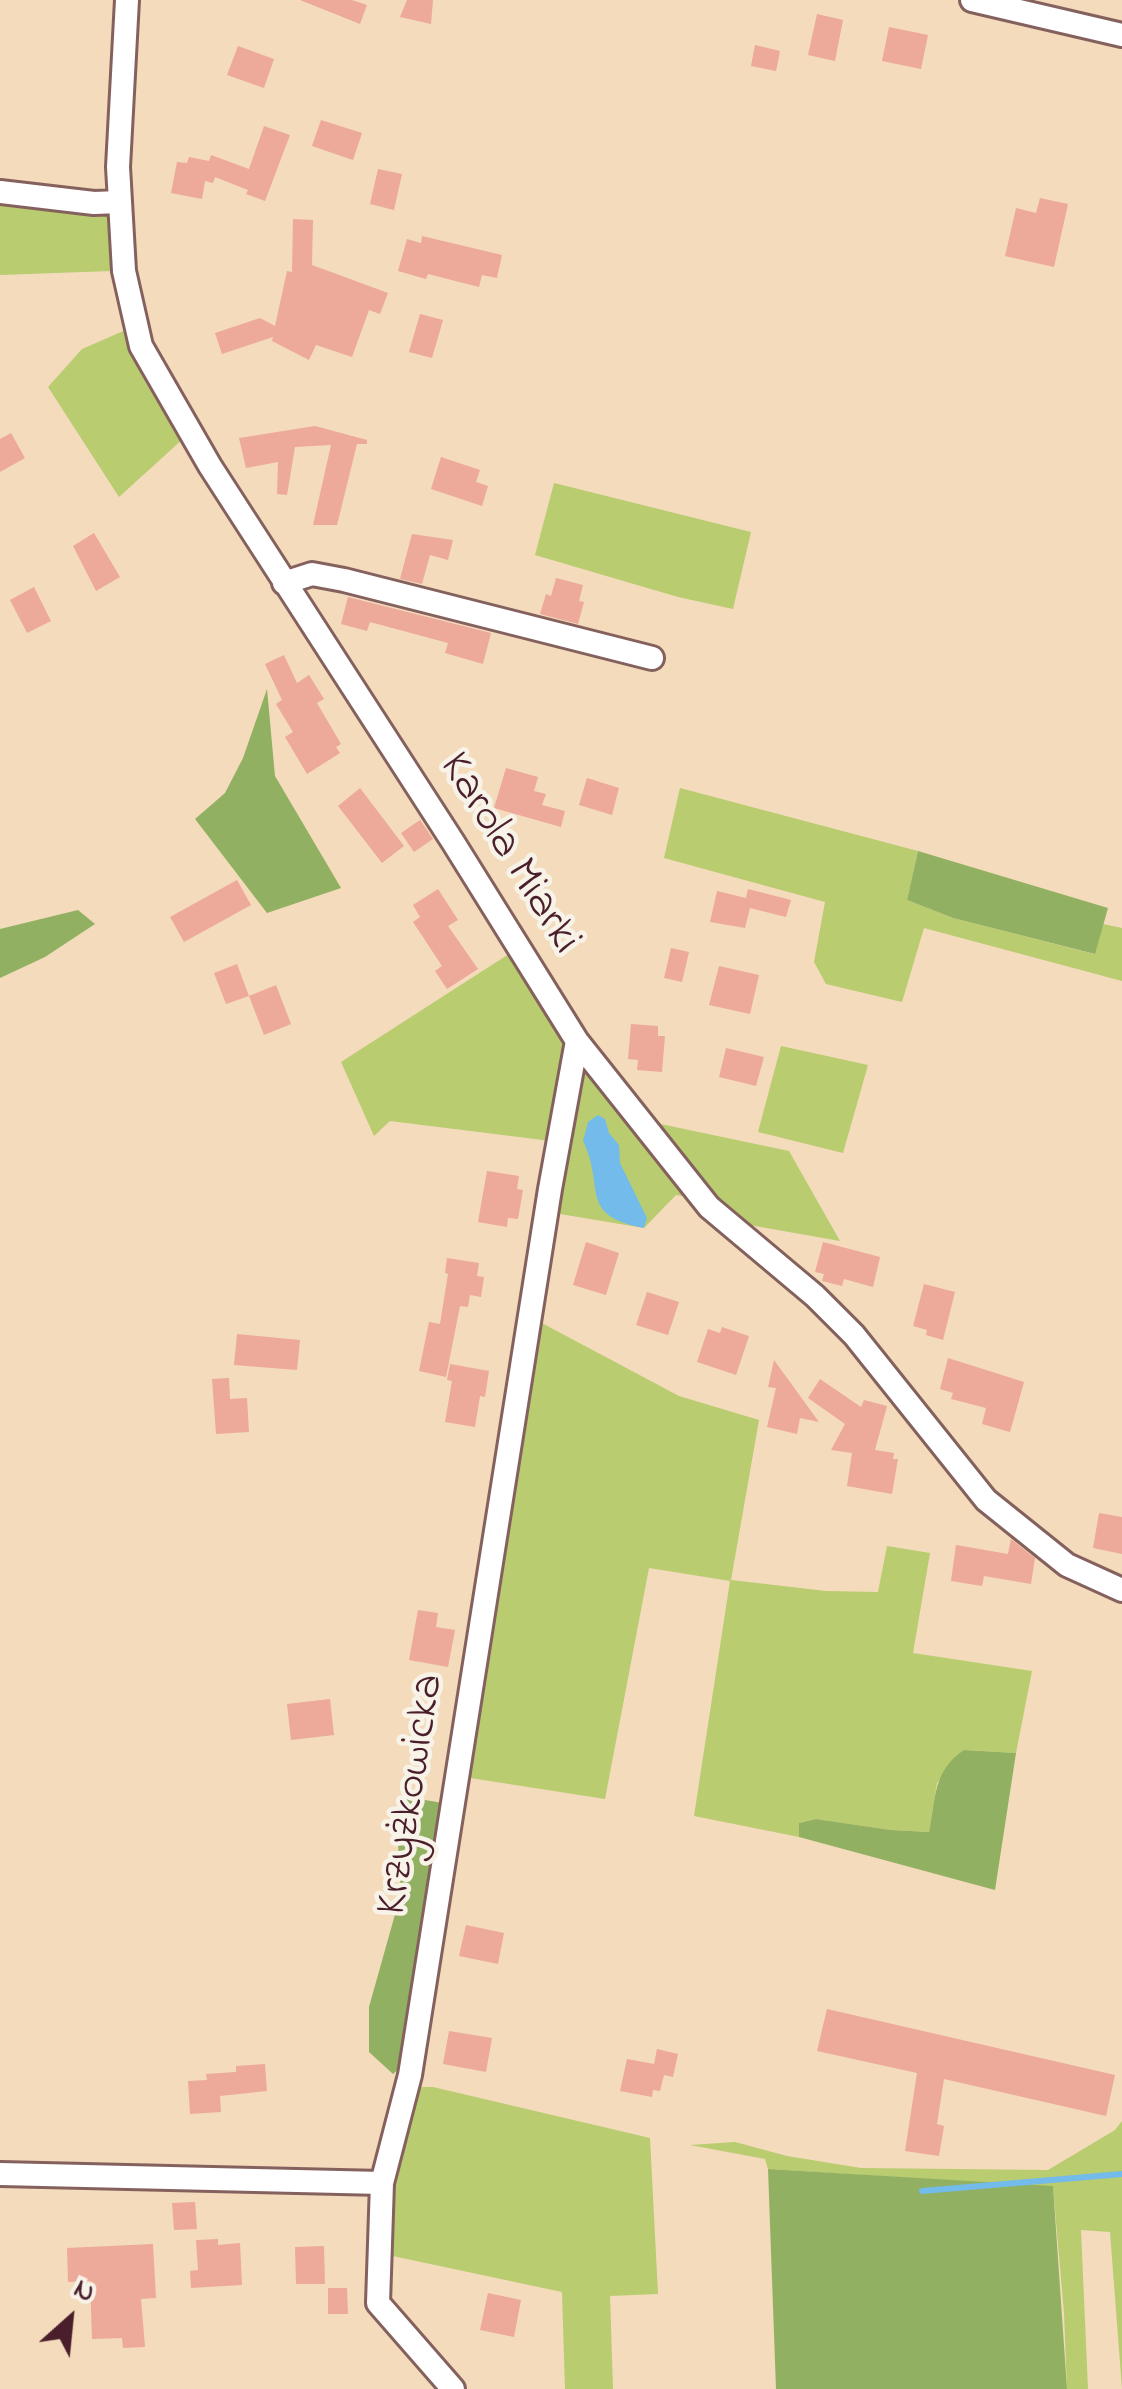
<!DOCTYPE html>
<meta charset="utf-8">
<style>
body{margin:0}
#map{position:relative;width:1122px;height:2389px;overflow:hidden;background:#f3dbbc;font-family:"Indie Flower",sans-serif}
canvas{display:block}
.north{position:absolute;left:20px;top:2269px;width:100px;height:100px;-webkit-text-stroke:8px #f7f3e8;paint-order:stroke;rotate:27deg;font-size:28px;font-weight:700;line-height:40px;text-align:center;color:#4a1f2b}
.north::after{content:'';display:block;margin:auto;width:35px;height:45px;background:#4a1f2b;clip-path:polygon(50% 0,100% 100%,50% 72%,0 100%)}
</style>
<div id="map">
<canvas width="1122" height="2389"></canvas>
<div class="north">N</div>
</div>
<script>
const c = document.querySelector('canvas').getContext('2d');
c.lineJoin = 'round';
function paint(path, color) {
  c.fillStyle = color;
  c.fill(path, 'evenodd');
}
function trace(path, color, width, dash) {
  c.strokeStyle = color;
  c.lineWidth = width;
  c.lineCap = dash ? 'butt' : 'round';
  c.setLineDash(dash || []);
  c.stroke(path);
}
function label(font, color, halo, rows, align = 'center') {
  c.font = font + ' "Indie Flower",sans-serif';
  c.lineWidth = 9;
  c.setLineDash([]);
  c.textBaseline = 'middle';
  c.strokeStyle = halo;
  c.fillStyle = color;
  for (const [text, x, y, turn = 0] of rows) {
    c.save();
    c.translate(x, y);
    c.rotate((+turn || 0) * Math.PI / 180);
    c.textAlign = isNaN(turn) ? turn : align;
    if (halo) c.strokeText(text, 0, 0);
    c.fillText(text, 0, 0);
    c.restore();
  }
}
const green = new Path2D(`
 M0 202 110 216 111 271 0 275Z
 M128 329 184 438 119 497 48 387 82 349Z
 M554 483 751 532 733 609 678 597 535 555Z
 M680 788 918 851 907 900 953 918 1094 954 1103 924 1122 928V981L924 928 902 1002 826 984 814 962 825 902 664 858Z
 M512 952 569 1043 551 1141 390 1121 374 1136 341 1062Z
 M781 1046 868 1065 843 1153 758 1132Z
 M581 1060 689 1197 676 1195 644 1228 560 1214Z
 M651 1122 789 1151 840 1241 744 1224 712 1201Z
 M538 1321 679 1396 759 1420 731 1580 826 1591 878 1592 887 1546 930 1553 913 1653 1032 1671 1016 1753 965 1750 937 1783 929 1832 891 1830 816 1819 799 1823V1837L694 1816 730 1581 649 1568 605 1799 464 1777Z
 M416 2087H433L650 2138 658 2294 610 2296 613 2389H565L562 2292 388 2255 394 2176Z
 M1122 2121V2389L1110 2232 1081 2230 1088 2389H1067L1064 2313 1053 2187 768 2169 765 2159 690 2145 735 2142 787 2156 861 2168 1048 2170 1115 2130Z`);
const forest = new Path2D(`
 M267 689 275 776 341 888 267 913 195 819 225 793 243 758Z
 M918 851 1108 908 1095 954 953 918 907 900Z
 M78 910 95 924 45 957 0 978V929Z
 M964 1750 1016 1753 995 1890 799 1837V1823L816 1819 891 1830 929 1832C936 1797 933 1771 964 1750Z
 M407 1797 443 1803 400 2068 393 2074 369 2052V2007L401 1893 397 1826Z
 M768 2169 1053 2186 1067 2389H776Z`);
const water = new Path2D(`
 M598 1115 605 1119 609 1133 619 1145 620 1163 647 1218 644 1228C577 1215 606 1188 583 1141L588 1122Z`);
const stream = new Path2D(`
 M922 2191 1122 2174`);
const building = new Path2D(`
 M300 0H352L367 5 360 24Z
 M407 0H433L431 24 400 17Z
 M817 14 843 20 835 61 808 55Z
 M889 27 928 35 921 69 882 61Z
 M755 45 780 51 776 71 751 66Z
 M238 46 274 59 264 88 227 75Z
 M321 120 362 133 353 160 312 146Z
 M264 126 290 135 265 201 246 194 248 190 215 177 213 183 205 181 202 199 171 193 177 162 187 163 189 157 209 161 211 155 249 169Z
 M378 169 402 174 394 210 370 204Z
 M1040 198 1068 204 1054 267 1005 256 1016 208 1036 213Z
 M293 219 313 220 312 265 388 293 380 314 369 310 352 357 316 345 309 360 272 341 273 337 222 354 215 333 260 318 275 326 287 271 292 272Z
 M422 236 502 255 497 278 482 275 479 287 428 274 426 279 398 271 407 239 421 243Z
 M420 314 443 320 432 358 409 352Z
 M315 426 367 440V444H357L337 525H313L331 445 295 447 287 495 277 494 278 462 246 468 239 438Z
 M11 433 25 458 0 472V439Z
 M441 457 480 470 476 482 488 486 482 506 431 489Z
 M94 533 120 577 96 591 73 546Z
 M412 534 453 540 448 560 430 555 422 584 400 579Z
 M556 578 583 585 579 601 584 602 578 624 540 614 546 594 551 596Z
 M34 587 51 621 27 633 10 600Z
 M348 597 491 633 483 664 445 653 448 643 370 622 367 631 341 624Z
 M284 655 297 683 309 675 324 699 317 703 341 744 336 747 340 753 307 774 285 737 293 732 276 704 282 700 265 664Z
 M506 768 538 777 534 791 546 794 542 805 565 811 561 827 494 808Z
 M587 778 619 788 612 815 579 805Z
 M360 788 404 846 382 863 338 806Z
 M420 820 433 839 414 852 401 833Z
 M237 880 251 905 184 942 170 917Z
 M438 889 458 920 448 926 478 969 447 989 435 971 442 966 413 922 420 917 413 905Z
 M748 889 791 900 786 917 750 908 745 928 710 922 717 891 746 898Z
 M671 948 689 952 682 982 664 978Z
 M237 964 249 996 226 1004 214 973Z
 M719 966 759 975 750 1014 709 1005Z
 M276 985 291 1024 264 1035 249 996Z
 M631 1024 658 1026V1036H665L662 1072 637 1070 638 1060 628 1059Z
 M726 1048 764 1057 756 1086 719 1077Z
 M487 1171 519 1176 517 1189 523 1190 518 1219 508 1218 507 1227 478 1222Z
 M586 1242 619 1253 606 1295 573 1285Z
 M823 1242 880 1257 873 1287 844 1279 842 1286 822 1281 824 1274 815 1272Z
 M447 1258 479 1263 477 1276 484 1277 481 1297 470 1295 468 1307 460 1306 446 1377 419 1371 429 1322 440 1324 448 1274 445 1273Z
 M924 1284 955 1292 943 1340 926 1335 927 1330 913 1326Z
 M647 1292 679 1302 668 1335 636 1325Z
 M722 1327 749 1336 736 1375 697 1362 708 1329 720 1333Z
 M237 1334 300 1340 297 1370 234 1365Z
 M948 1358 1024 1382 1010 1432 982 1424 986 1408 951 1399 953 1393 940 1389Z
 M774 1360 819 1422 800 1418 797 1434 767 1427 776 1388 768 1387Z
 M450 1364 489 1371 485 1397 480 1396 475 1427 445 1422 452 1381 447 1380Z
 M229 1378 230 1399 247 1398 249 1432 216 1434 212 1379Z
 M820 1379 861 1407 864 1400 887 1406 875 1450 894 1453 893 1459H898L892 1494 847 1486 852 1453 831 1450 845 1424 808 1398Z
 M1099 1513 1122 1517V1554L1093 1548Z
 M1011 1539 1035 1558 1031 1584 984 1576 982 1586 951 1581 956 1545 1008 1554Z
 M418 1610 438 1613 436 1627 455 1630 448 1667 409 1660Z
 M330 1699 334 1735 291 1740 287 1704Z
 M466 1925 504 1933 498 1964 459 1956Z
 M827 2009 1115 2075 1106 2116 944 2079 937 2124 944 2126 939 2156 905 2151 917 2073 817 2051Z
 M449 2031 492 2038 486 2072 443 2064Z
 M657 2049 678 2054 673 2077 664 2075 660 2091 653 2090 652 2097 620 2091 627 2059 654 2064Z
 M265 2064 267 2091 220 2096 221 2112 190 2114 188 2081 207 2080 206 2074 236 2072V2066Z
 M195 2202 197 2229 174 2230 172 2203Z
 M218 2239V2245L240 2243 242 2285 191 2288 190 2271 198 2270 196 2240Z
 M153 2244 156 2298 141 2299 145 2347 123 2348 122 2338 92 2339 90 2281 68 2282 67 2248Z
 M324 2246 325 2284H296L295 2247Z
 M328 2288H347L348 2314H328Z
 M488 2293 521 2300 514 2337 480 2330Z`);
const minor = new Path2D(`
 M127 0 118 167 124 271 141 346 210 466 453 842 577 1041 709 1207 815 1296 854 1335 986 1500 1067 1565 1122 1590
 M972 0 1122 35
 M0 192 94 203 120 202
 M284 583 312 574 344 580 652 658
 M0 2174 382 2183 410 2075 550 1189 577 1041
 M382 2183 378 2303 453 2389`);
const streetNames = [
 ["Karola Miarki",507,855,58],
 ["Krzyżkowicka",414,1795,-81]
];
paint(green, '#b9cc6f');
paint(forest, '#92b062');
paint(water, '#72bbea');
trace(stream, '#72bbea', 6);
paint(building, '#eda999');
trace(minor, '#85615e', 28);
trace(minor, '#fff', 22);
label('45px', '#4a1f2b', '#f7f3e8', streetNames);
</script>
